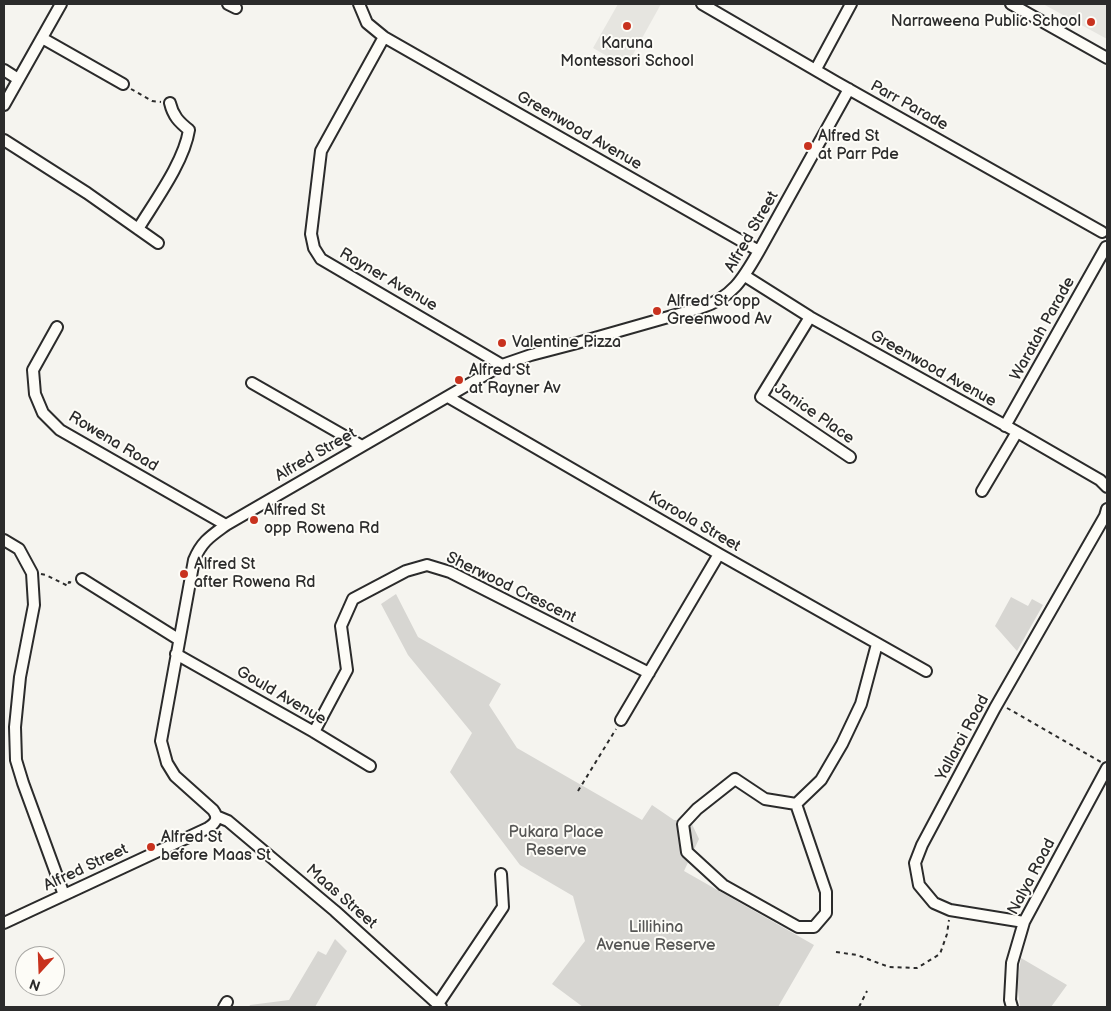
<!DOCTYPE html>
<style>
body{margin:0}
#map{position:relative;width:1111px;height:1011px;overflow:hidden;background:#f5f4ef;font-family:"Balsamiq Sans",sans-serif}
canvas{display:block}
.frame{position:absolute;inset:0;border:5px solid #2b2b2b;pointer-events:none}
.north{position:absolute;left:15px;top:946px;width:50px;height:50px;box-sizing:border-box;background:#fdfcf7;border:1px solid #a9a8a5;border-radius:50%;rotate:200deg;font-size:14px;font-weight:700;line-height:20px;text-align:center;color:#2b2b2b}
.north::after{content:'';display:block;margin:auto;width:18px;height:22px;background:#c8321e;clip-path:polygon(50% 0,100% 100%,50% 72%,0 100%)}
</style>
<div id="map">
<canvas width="1111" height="1011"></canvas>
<div class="frame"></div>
<div class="north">N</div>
</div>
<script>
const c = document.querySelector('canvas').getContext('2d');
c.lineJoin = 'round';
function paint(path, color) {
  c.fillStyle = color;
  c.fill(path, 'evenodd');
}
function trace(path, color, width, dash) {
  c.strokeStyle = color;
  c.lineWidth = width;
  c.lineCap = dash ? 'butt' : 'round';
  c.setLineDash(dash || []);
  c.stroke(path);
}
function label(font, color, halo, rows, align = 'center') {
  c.font = font + ' "Balsamiq Sans",sans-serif';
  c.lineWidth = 4;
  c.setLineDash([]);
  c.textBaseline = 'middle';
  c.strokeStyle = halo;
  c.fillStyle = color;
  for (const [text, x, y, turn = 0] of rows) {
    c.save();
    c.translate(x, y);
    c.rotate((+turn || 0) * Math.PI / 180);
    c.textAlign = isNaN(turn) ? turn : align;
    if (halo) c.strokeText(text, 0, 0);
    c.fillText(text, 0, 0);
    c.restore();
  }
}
const built = new Path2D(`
 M618 4H661L626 67 593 48Z
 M1043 4H1107V39Z`);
const green = new Path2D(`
 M396 594 418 637 501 684 489 705 517 748 642 820 652 805 674 820H690L699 839 684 871 814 945 778 1007H583L552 984 585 941 573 896 520 865 450 772 472 733 408 655 381 604Z
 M1011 597 1028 606 1032 599 1043 605 1017 651 995 626Z
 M335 939 347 951 315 1007H249L250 1005 289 1000 318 951 326 955Z
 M1021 958 1067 985 1051 1007H1020L1017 983Z`);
const path = new Path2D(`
 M131 89 152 101 161 102
 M41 574 46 575 68 586 69 582 73 583
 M1007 708 1101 762
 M578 791 616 729
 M836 952 857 955 889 967 917 968 940 954 947 934 949 920
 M859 1007 867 991`);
const minor = new Path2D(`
 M228 4 236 8
 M359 4 367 23 384 37 759 251
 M702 4 836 82 1102 232
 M1011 4 1107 58
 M384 37 321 151 311 234 314 248 321 259 502 365
 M42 38 123 84
 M816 69 851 4
 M4 70 18 79
 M4 105 61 4
 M4 140 87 193 158 243
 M138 229C155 201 184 162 189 130 179 122 173 116 170 103
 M745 276 810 317 1017 432 1100 480 1107 487
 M810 317 761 397 850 457
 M57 327 33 370 35 394 43 413 60 430 226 525
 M252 383 362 446
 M448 397 719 554 926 671
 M1005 426 1106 247
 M982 491 1017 432
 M4 540 19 549 32 573 34 605 20 677 15 727 16 760 23 783 64 895
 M82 579 178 639
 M176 654 314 732 370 766
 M621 720 719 554
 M314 732 347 670 341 626 353 599 406 571 427 565 450 572 649 673
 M796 804 826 892V913L814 927H798L723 885 687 852 683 824 697 809 735 779 765 799 796 804 821 780 842 744 861 704 877 644
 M216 816 228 821 335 911 441 1007
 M1024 922 950 910 934 903 919 885 915 863 922 845 995 708 1105 516 1107 509
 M4 923 208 828C216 823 219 818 213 810L175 776 167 763 161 741 194 560C202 541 211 536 226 525L502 365 531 355 577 343 700 308C732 298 743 279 759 251L849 89
 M438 1004 503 907 501 874
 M224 1007 227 1002
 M1012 1007 1010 1000 1012 963 1024 922 1107 768`);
const markers = [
 [1091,22,5,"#c8321e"],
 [627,26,5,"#c8321e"],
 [808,146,5,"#c8321e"],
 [657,311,5,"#c8321e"],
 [502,343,5,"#c8321e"],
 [459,380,5,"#c8321e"],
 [254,520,5,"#c8321e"],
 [184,574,5,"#c8321e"],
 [151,847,5,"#c8321e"]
];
const poiNames = [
 ["Narraweena Public School",1081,22,"right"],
 ["Karuna",627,44,"center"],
 ["Montessori School",627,62,"center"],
 ["Alfred St",818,137],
 ["at Parr Pde",818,155],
 ["Alfred St opp",667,302],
 ["Greenwood Av",667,320],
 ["Valentine Pizza",512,343],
 ["Alfred St",469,371],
 ["at Rayner Av",469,389],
 ["Alfred St",264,511],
 ["opp Rowena Rd",264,529],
 ["Alfred St",194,565],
 ["after Rowena Rd",194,583],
 ["Alfred St",161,838],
 ["before Maas St",161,856]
];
const streetNames = [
 ["Parr Parade",909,106,29],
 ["Greenwood Avenue",579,131,30],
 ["Alfred Street",752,232,-60],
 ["Rayner Avenue",388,280,30],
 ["Waratah Parade",1043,329,-61],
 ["Greenwood Avenue",933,369,29],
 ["Janice Place",814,414,35],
 ["Rowena Road",113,442,31],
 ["Alfred Street",316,455,-30],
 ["Karoola Street",694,522,30],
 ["Sherwood Crescent",511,588,26],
 ["Gould Avenue",281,696,30],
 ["Yallaroi Road",963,738,-62],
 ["Alfred Street",86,868,-25],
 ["Nalya Road",1032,877,-62],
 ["Maas Street",341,897,41]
];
const parkNames = [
 ["Pukara Place",556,833],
 ["Reserve",556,851],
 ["Lillihina",656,928],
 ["Avenue Reserve",656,946]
];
paint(built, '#e6e5e0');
paint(green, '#d7d6d2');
trace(minor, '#2b2b2b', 14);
trace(path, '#2b2b2b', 2, [4, 4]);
trace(minor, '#fdfcf7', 10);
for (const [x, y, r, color] of markers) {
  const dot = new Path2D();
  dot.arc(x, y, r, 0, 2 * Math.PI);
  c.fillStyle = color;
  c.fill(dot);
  trace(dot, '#fdfcf7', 2);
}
label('16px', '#2b2b2b', '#fdfcf7', poiNames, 'left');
label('16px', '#2b2b2b', '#fdfcf7', streetNames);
label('16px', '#565655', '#fdfcf7', parkNames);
</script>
